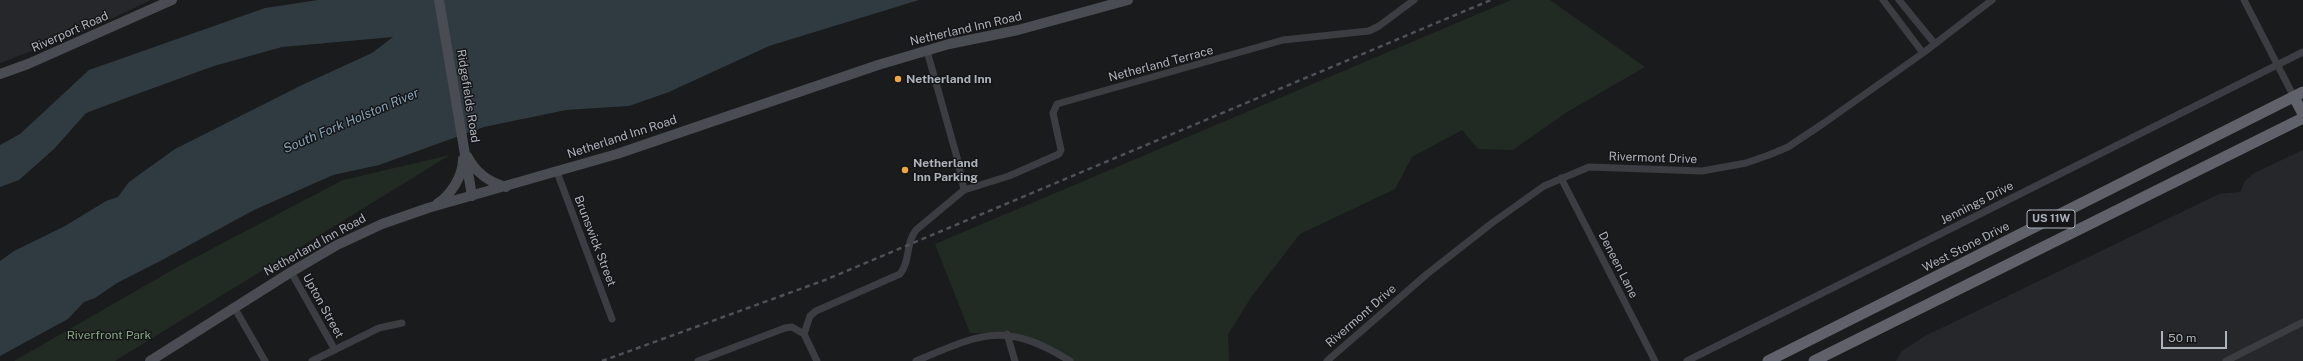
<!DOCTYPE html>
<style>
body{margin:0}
#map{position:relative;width:2303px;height:361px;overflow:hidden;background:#1a1b1d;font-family:"Public Sans",sans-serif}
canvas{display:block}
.scale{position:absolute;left:2161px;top:331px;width:66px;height:18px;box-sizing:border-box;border:2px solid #adb3bc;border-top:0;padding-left:5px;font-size:12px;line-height:14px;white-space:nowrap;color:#adb3bc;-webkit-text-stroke:3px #151518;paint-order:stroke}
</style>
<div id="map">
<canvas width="2303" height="361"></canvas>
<div class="scale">50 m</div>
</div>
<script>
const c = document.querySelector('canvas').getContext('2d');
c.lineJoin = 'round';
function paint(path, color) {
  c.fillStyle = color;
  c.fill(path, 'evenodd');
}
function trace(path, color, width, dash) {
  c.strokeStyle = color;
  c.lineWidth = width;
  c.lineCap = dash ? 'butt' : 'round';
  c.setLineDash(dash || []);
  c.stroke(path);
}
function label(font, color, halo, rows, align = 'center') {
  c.font = font + ' "Public Sans",sans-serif';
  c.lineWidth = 3;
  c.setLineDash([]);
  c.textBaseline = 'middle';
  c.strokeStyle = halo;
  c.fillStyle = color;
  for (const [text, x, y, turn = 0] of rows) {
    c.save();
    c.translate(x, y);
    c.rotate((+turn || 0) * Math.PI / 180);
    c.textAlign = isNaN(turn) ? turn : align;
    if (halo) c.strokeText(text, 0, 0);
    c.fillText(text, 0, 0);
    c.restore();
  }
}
const built = new Path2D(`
 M0 0H151L92 28 0 63Z
 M2303 150V361H1896L1902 351 1925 336 2219 194 2240 192 2245 181 2254 173Z`);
const green = new Path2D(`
 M1511 0H1550L1645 67 1567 112 1513 150 1478 149 1462 130 1412 157 1395 189 1300 234 1252 296 1228 334 1229 361H1070L1007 334 970 333 935 244Z
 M450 155 115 361H14L181 265 343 180Z`);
const water = new Path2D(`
 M318 0H919L769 46 669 92 629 106 566 110 484 127 379 165 333 175 254 210 162 260 117 283 95 298 84 302 68 319 0 356V261L14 251 65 226 106 201 118 197 129 182 175 149 302 85 372 53 393 37 282 47 214 66 126 98 86 113 54 149 19 180 0 187V145L20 134 89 70 265 8Z`);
const minor = new Path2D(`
 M1883 0 1923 53
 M1899 0 1935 44
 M2244 0 2294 97
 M557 172 612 319
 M1561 178 1655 361
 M964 190 1009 176 1059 154 1061 150 1053 113 1057 104 1283 40 1369 31 1379 26 1414 0
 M291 272 335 350
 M234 307 265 361
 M804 334 817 361
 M1007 334 1015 361
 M312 361 379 328 402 323
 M698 361 785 328 792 327 804 334 810 316 816 311 900 274C911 260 905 244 916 230L964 190 958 161 927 51
 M916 361C983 333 1005 321 1070 361
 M1327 361 1427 274 1492 223 1544 186 1589 167 1702 171 1746 163 1769 155 1788 147 1824 123 1923 53 1992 0
 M1687 361 2303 52
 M2226 361 2303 322`);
const secondary = new Path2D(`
 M439 0 472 196
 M0 74 28 64 172 0
 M467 156C476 173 488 182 506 187
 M437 204C451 195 463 176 463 159
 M150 361 291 272 337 245 382 224 428 208 617 154 878 65 949 44 1018 30 1128 0`);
const trunk = new Path2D(`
 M2294 97 2303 114
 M1768 361 2303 92
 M1814 361 2303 118`);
const rail = new Path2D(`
 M602 361 825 280 1491 0`);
const markers = [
 [898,79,4,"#efa740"],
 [905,170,4,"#efa740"]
];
const shields = [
 [2051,219,48]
];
const shieldNames = [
 ["US 11W",2051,219]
];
const streetNames = [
 ["Netherland Inn Road",966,29,-13],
 ["Riverport Road",70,32,-24],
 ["Netherland Terrace",1161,64,-15],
 ["Ridgefields Road",468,96,81],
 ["Netherland Inn Road",622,137,-18],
 ["Rivermont Drive",1653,158,2],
 ["Jennings Drive",1977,203,-27],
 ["Brunswick Street",595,241,69],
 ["Netherland Inn Road",315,245,-29],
 ["West Stone Drive",1966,247,-27],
 ["Deneen Lane",1618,265,63],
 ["Upton Street",323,306,61],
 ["Rivermont Drive",1361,316,-41]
];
const poiNames = [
 ["Netherland Inn",906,79],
 ["Netherland",913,163],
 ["Inn Parking",913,177]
];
const parkNames = [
 ["Riverfront Park",109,335]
];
const waterNames = [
 ["South Fork Holston River",351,121,-23]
];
paint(built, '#26272a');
paint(green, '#222b23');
paint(water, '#303b41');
trace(minor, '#3b3d42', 7);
trace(secondary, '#494c52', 10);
trace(trunk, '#5f626a', 11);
trace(rail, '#4e5157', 2.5, [5, 4]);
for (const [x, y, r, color] of markers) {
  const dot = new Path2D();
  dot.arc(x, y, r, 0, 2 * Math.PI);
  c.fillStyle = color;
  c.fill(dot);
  trace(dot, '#151518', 1.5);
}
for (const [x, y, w] of shields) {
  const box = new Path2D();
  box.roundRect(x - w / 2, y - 9, w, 18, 3);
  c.fillStyle = '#151518';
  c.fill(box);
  trace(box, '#adb3bc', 1);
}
label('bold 11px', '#adb3bc', null, shieldNames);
label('12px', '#adb3bc', '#151518', streetNames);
label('bold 12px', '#adb3bc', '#151518', poiNames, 'left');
label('12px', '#85a685', '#151518', parkNames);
label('italic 13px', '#86a3b6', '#151518', waterNames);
</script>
